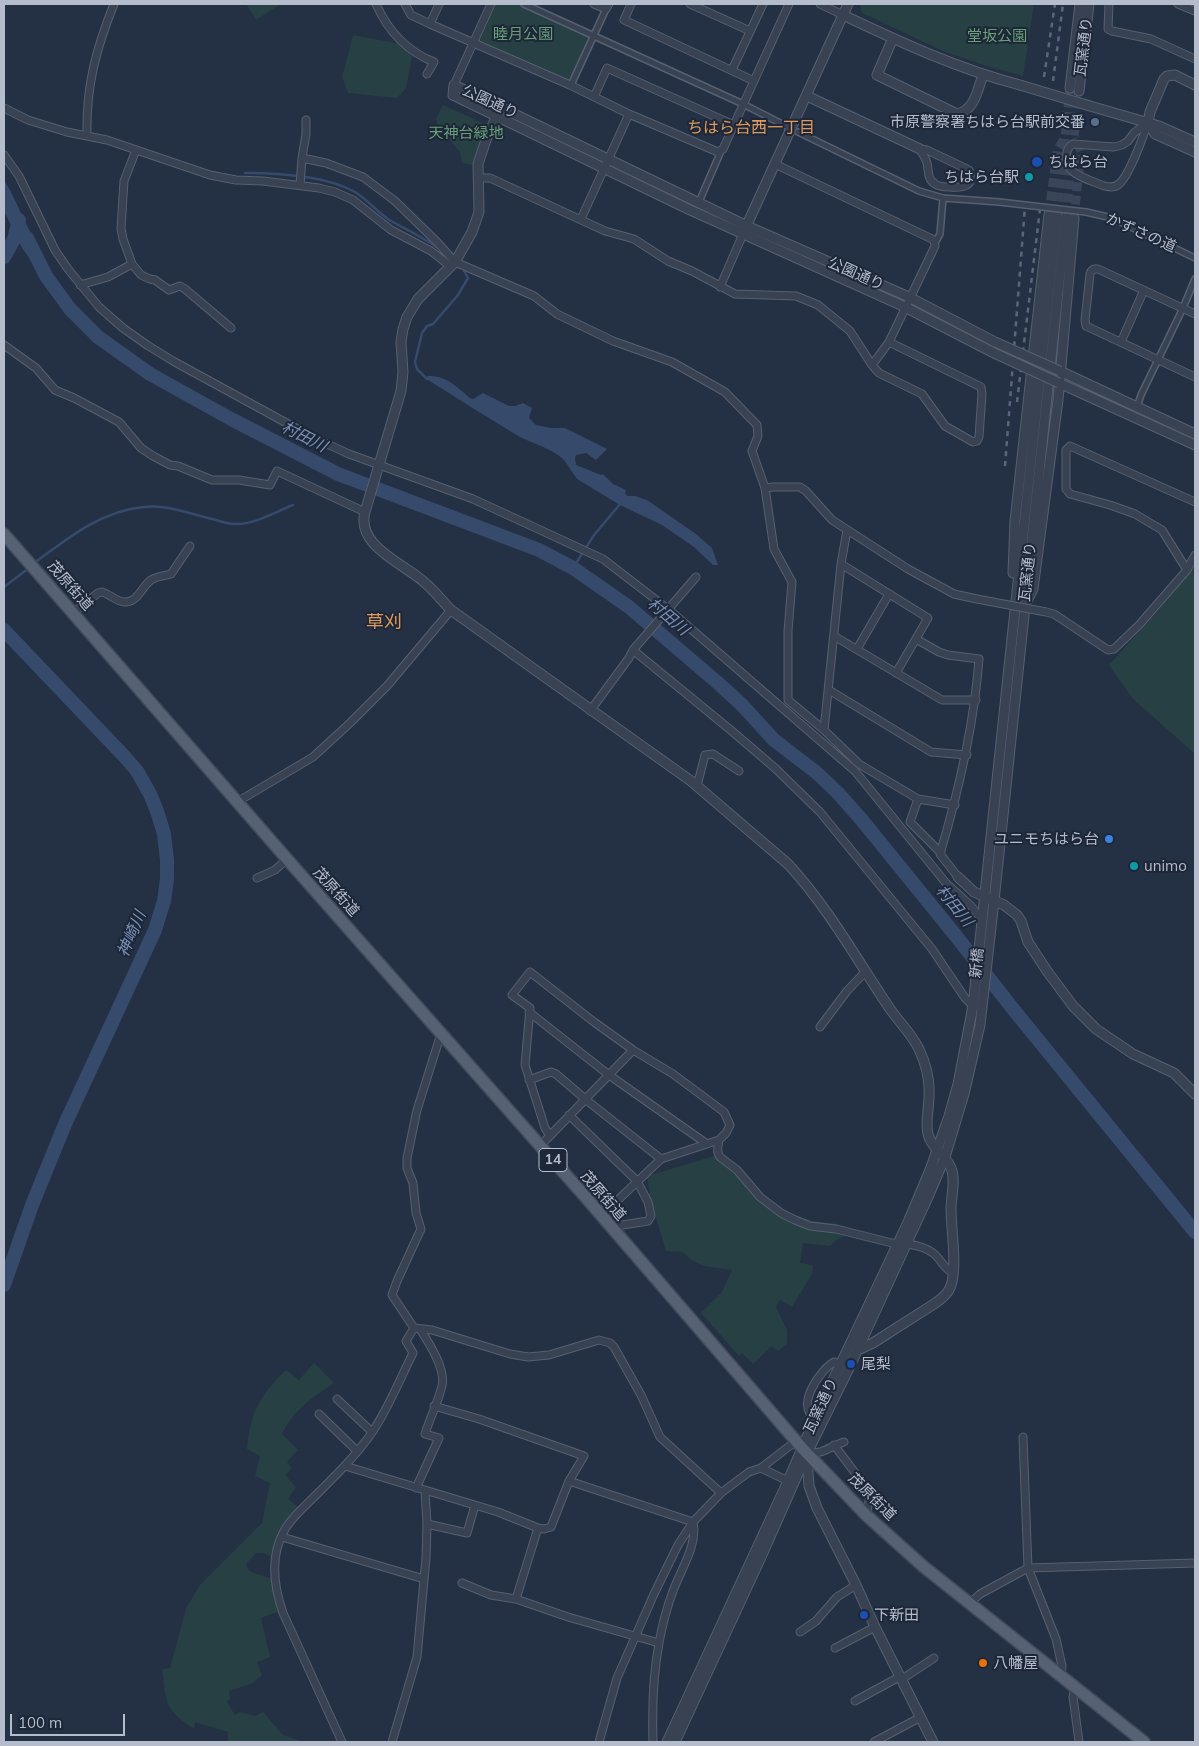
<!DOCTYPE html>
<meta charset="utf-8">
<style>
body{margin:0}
#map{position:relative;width:1199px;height:1746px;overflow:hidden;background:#243044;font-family:Mulish,sans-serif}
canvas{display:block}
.frame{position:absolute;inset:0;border:5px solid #b5bdcd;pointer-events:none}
.scale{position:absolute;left:10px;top:1714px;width:115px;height:22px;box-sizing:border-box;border:2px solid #b5bdcd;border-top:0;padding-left:6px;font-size:15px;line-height:18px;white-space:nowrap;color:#b5bdcd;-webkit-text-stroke:4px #1d2738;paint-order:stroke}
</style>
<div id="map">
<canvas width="1199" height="1746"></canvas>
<div class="frame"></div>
<div class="scale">100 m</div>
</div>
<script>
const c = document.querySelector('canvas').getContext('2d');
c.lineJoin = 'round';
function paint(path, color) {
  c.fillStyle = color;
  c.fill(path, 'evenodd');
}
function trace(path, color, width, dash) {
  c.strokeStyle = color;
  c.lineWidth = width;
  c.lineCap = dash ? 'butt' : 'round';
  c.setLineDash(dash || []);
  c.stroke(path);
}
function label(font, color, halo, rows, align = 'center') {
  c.font = font + ' Mulish,"Noto Sans JP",sans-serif';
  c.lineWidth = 4;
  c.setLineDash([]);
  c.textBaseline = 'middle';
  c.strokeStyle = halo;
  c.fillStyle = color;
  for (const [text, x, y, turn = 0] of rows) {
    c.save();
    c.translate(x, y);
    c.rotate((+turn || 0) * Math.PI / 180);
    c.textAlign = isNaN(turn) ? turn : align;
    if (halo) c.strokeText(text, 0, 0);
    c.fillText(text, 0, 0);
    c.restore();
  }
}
const green = new Path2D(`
 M246 4H281L256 20Z
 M491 4H524L593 35 570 85 473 43Z
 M860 4H1034L1023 76 980 64 943 51 862 13Z
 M353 35 401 44 412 57 406 88 397 98 348 93 342 77Z
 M443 105 485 124V129L472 165 462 163 460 152 439 128 436 119Z
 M1195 566V754L1133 699 1109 665 1157 612Z
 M721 1154 741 1169 759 1192 790 1213 813 1221 837 1224 848 1227 844 1237 836 1240 830 1246 803 1243 800 1263 813 1265 812 1274 792 1307 780 1300 776 1307 787 1330V1344L778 1351 771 1346 753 1364 742 1353 739 1356 701 1313 722 1292 732 1270 704 1266 693 1261 682 1252 666 1251 655 1214 647 1194 650 1193 647 1176Z
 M314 1363 334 1383C311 1399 295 1408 282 1434L298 1450 287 1462 292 1468 285 1475 296 1487 288 1499 298 1507C285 1521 281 1540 275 1559L264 1553H256L246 1564 249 1571 275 1580 281 1612 271 1614 261 1618 270 1657 257 1662 262 1675 253 1683 229 1691 230 1699 227 1702 235 1715 240 1712 255 1716 263 1712 283 1735 304 1742H228V1732L195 1722 194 1729C163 1708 167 1704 162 1669L170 1668 186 1608 200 1585 262 1523 270 1483 255 1476 260 1456 247 1449C250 1413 260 1395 286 1370L299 1380Z`);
const water = new Path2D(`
 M4 180 10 190 40 253 28 256 22 248 4 211Z
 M428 376C446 375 457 387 470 398L473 399 483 393 509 406H515L523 403 532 408 529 418 536 425 551 428H565L607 449 596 460 586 453 576 455 575 458 576 465 601 475 603 474 613 484 626 490 625 494 628 496H635L647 500 696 534 712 548 718 565H713L694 547 662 525 620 505 577 479C572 473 569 466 564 460 555 450 532 443 520 437 488 418 457 398 425 378Z`);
const stream = new Path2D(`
 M245 173C278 173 326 176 355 192 368 200 378 213 391 221 407 230 423 237 438 248
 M427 379 417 369 415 362 422 333 427 326 433 324 458 295 468 278 462 267
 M33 564C67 539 100 511 144 507 167 504 193 515 216 520 222 522 229 524 235 524 254 525 275 512 293 505
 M573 568 594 535 621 503
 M4 587 29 568`);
const river = new Path2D(`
 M27 238 46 276 70 309 98 337 150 374 231 419 338 474 539 550 573 568 629 607 718 683 742 705 774 740 817 773 838 793 861 819 956 936 1013 1009 1195 1232
 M4 257 14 239 19 220
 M4 630 124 756 137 771 150 794 157 811 164 834 167 860V879L164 901 155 930 65 1124 32 1205 4 1285`);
const tertiaryTunnel = new Path2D(`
 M1049 214 1057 151 1064 139
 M1057 215 1070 88
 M1066 216 1079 91
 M1074 218 1081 151 1075 138`);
const pedestrian = new Path2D(`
 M524 4 743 104 786 126
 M571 85 606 9
 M798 132 919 191 943 198 999 202
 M699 202 721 151
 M1086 212 1112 218 1195 258
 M935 243 940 234 943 198
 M1137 407 1141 395 1183 308 1195 279`);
const minor = new Path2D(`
 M376 4C388 31 406 51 434 62L427 74
 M405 4 411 15 430 24 570 85 629 114 718 152 723 149 789 4
 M594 4 606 9 609 4
 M631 4 624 20 754 81
 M690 4 750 31
 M820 4 843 15
 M1109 4 1108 29 1112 31 1151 39 1195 59
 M1178 4 1195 11
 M430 24 439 4
 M732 70 763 4
 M454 85 491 4
 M594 97 607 68 734 125
 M4 108 28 120 67 132 107 140 210 175 236 180 263 181 319 188 335 192 353 200 391 230 431 251 450 266
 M1148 122C1144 135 1129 176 1119 184 1115 188 1110 187 1104 186 1091 180 1065 175 1066 157 1067 150 1068 147 1073 144L1114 147 1122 145 1128 141 1134 133Z
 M87 135C86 86 96 49 114 4
 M920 149 927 150 969 170C976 186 963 188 950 187 945 187 939 187 935 184 927 179 929 171 927 163 926 158 922 154 920 149Z
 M136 150 124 181 121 229 123 239 132 264 141 275 150 279 155 280 169 290 180 286 185 289 231 328
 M4 155 19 176 55 250 68 269 99 307 123 328 147 345 173 361 314 438 349 454 473 499 603 559 668 609 855 771 946 883 971 906 982 920
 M302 158 306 134V120
 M775 164 934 240 935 246 889 342 872 365
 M478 178H490L605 231 634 239 668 261 692 271 735 294 796 296 818 305 850 331 872 365 879 373 922 394 945 426 973 442 977 441 979 437 982 394 981 387 889 342
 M300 185 302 158 326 163 363 177 395 201 438 243 455 262 534 296 557 314 613 341 672 362 725 392 757 425 758 436 752 451 765 488 774 549 792 582 788 631V700L824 730 859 764 918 799 955 805
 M581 219 629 114
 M80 285 108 277 132 264
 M720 287 743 234
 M1195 314 1098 269C1094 268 1091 270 1090 274L1085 320 1086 326 1195 377
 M1121 342 1144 290
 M4 345 36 368 55 390 74 398 119 422 141 448 153 456 170 465 178 466 212 480H239L270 485 277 471 365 512
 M765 488 773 487H800L806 491 832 520 908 569 954 594 977 599
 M841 564 928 618 896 673
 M1187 570 1162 530 1135 514 1110 505 1070 494 1066 489V450L1070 446 1195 502
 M1046 612 1054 614 1108 650 1114 649 1139 625 1187 570 1195 555
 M73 613 98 593 102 592C109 594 116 601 124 602 138 603 142 586 151 580 157 576 165 576 171 574L190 546
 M834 636 942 700H976
 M916 639 939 652 948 655 979 659C974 726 959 790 940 854L958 877
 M857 649 889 594
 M633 650 733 732 776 769 820 812 932 949 965 998 973 1006
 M829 690 931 752 967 755
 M590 711 629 658 633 650 696 577
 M824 730 841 564 847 530
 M697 786 705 755 713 754 739 771
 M918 799 910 822 941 853
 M237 802 313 757 350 723 387 686 451 610
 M257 878 275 870 287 859
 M529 1012 609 1075 707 1144
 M820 1027 847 991 866 971
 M443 1037 439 1040 417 1110 407 1158V1168L413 1183 416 1213 421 1229 397 1281 392 1295 414 1328 432 1330 510 1354 528 1357 549 1355 599 1340 610 1343 614 1347 641 1395 660 1437 721 1493
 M529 1080 551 1072 556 1074 585 1099 661 1159
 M569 1115 637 1181 648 1202 651 1216 648 1221 610 1227
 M550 1136 545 1128 525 1065 530 1008 512 995 530 972 594 1022 633 1050 673 1074 724 1112 730 1125 726 1133 719 1140 661 1159 601 1216
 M719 1140C718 1146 716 1152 720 1157L737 1170 760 1197 781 1213 795 1220 810 1226 836 1229 896 1244
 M540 1146 633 1050
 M907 1244C916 1245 926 1248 933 1253 941 1259 943 1268 953 1273
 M337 1399 372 1432
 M319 1414 357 1451
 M815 1418C795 1406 820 1370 834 1362L841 1365
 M1023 1437 1028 1568 1056 1639 1062 1666 1061 1675
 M834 1445 868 1490 870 1497 866 1515
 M807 1453C825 1454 828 1447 844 1442
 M345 1466 498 1512 538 1528 544 1529 551 1527 569 1481 584 1456 479 1419 434 1406
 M761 1468 788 1481
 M569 1481 693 1522C698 1545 681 1569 673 1591 667 1607 662 1626 659 1643 653 1675 652 1710 653 1742
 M416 1488 439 1438 425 1434C430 1418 438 1402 442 1386 446 1369 429 1343 420 1329
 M427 1524 467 1533 475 1505
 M282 1537 424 1579
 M462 1583 491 1595 516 1599 568 1617 659 1643
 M516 1599 538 1528
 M970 1603 980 1594 1028 1568 1195 1563
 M800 1632 816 1621 837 1597 856 1585
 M835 1648 875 1627
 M902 1679 934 1658
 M1075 1687 1073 1697 1079 1742
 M855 1701 901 1676
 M342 1742 283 1613C274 1587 270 1556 284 1531 291 1518 304 1507 314 1497 335 1476 356 1456 373 1431 389 1407 400 1379 413 1353L406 1341 414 1328
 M392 1742 417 1657 426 1558 427 1524 425 1491
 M599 1742 617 1678 654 1594 678 1545 693 1522 721 1493 749 1472 761 1468 796 1441
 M874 1742 921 1717`);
const tertiary = new Path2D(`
 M843 15C900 42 958 69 1020 85
 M893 38 877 75 957 114C975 110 977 91 983 75
 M1195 85 1175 75 1167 76 1164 79 1150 112 1148 122 1155 134 1195 152
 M1070 88 1080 4
 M1079 91 1089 4
 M807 96 920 149
 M1090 106 1159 126 1195 142
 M501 107 487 137 478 164 479 212 472 232 455 262 418 299 407 317 403 329 401 342 403 372 401 391 365 512C356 546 403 563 424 582 434 590 442 601 451 610L691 781 788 864C827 906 856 958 888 1006 898 1021 911 1033 919 1049 926 1064 930 1080 929 1096 929 1109 925 1122 928 1134 931 1148 946 1155 951 1168 956 1180 951 1197 951 1209 951 1230 958 1270 950 1288 947 1295 940 1300 934 1304L873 1343 858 1350
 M745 229 848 4
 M994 353 905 307 688 209 453 95 454 85 747 226 909 297 995 342
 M1060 371 1195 434
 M1059 383 1195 445
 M1013 573 1015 521 1049 214
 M1028 599 1033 589 1058 400 1074 218
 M958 877 974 892 1004 905 1017 915 1021 921 1028 942 1047 971 1073 1006 1096 1029 1133 1054 1174 1073 1195 1094
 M807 1458 809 1486 817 1508 856 1585 875 1627 933 1742
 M667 1742 788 1481 815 1418 909 1220 930 1170 949 1116 958 1084 973 1006 1057 215
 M675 1742 762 1555 807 1453 851 1364 928 1197 945 1157 964 1094 980 1025 994 901 1066 216`);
const primary = new Path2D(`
 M4 534 287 859 589 1201 802 1448 866 1515 924 1567 1144 1742`);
const rail = new Path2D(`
 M1044 77 1055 4
 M1053 81 1063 4
 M1017 402 1040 209
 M1005 466 1025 206`);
const pedestrianBridge = new Path2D(`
 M999 202 1086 212`);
const minorBridge = new Path2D(`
 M977 599 1046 612`);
const tertiaryBridge = new Path2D(`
 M1020 85 1090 106
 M995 342 1060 371
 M994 353 1059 383`);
const markers = [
 [1095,122,5,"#5c6f8a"],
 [1037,162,6,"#1a4fb4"],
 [1029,177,5,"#0f9aa8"],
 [1109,839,5,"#3f7fe0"],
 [1134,866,5,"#0f9aa8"],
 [851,1364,5,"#1a4fb4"],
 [864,1615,5,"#1a4fb4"],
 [983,1663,5,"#e8710a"]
];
const shields = [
 [553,1160,28]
];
const shieldNames = [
 ["14",553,1160]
];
const parkNames = [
 ["睦月公園",523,34],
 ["堂坂公園",997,36],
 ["天神台緑地",466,133]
];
const streetNames = [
 ["瓦窯通り",1084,47,-83],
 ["公園通り",490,102,25],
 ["かずさの道",1141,233,24],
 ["公園通り",856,274,24],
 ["瓦窯通り",1028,572,-84],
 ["茂原街道",70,586,49],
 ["茂原街道",336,892,48],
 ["新橋",977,963,-84],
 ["茂原街道",603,1196,49],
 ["瓦窯通り",821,1406,-65],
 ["茂原街道",872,1497,45]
];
const poiNames = [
 ["市原警察署ちはら台駅前交番",1085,122,"right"],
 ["ちはら台",1048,162],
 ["ちはら台駅",1019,177,"right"],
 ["ユニモちはら台",1099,839,"right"],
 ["unimo",1144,866],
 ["尾梨",861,1364],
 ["下新田",874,1615],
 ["八幡屋",993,1663]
];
const neighbourhoodNames = [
 ["ちはら台西一丁目",751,128]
];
const waterNames = [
 ["村田川",304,437,27],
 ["村田川",668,617,40],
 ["村田川",954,906,51],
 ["神崎川",132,934,-67]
];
const quarterNames = [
 ["草刈",384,623]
];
paint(green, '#264044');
paint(water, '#364a6c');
trace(stream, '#364a6c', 2.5);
trace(river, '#364a6c', 14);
trace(tertiaryTunnel, '#3a4559', 9, [9, 4.5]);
trace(pedestrian, '#566070', 8);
trace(minor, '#566070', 9);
trace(tertiary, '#566070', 11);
trace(primary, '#424b5c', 14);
trace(pedestrian, '#384253', 5);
trace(minor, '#384253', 7);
trace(tertiary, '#384253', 9);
trace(primary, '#566173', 11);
trace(rail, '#5a667a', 2.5, [5, 5]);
trace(pedestrianBridge, '#566070', 8, []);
trace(minorBridge, '#566070', 9, []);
trace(tertiaryBridge, '#566070', 11, []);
trace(pedestrianBridge, '#384253', 5);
trace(minorBridge, '#384253', 7);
trace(tertiaryBridge, '#384253', 9);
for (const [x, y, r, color] of markers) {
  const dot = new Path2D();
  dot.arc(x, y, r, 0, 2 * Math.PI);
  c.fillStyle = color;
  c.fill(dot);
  trace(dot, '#1d2738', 2);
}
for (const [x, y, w] of shields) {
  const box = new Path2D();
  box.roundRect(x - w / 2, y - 11.5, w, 23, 4);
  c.fillStyle = '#1d2738';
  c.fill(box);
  trace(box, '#b5bdcd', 1);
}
label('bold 14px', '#b5bdcd', null, shieldNames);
label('15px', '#6aa079', '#1d2738', parkNames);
label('15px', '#b5bdcd', '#1d2738', streetNames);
label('15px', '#b5bdcd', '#1d2738', poiNames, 'left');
label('16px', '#df9b5e', '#1d2738', neighbourhoodNames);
label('italic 16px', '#7a91b7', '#1d2738', waterNames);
label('18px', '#df9b5e', '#1d2738', quarterNames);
</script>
